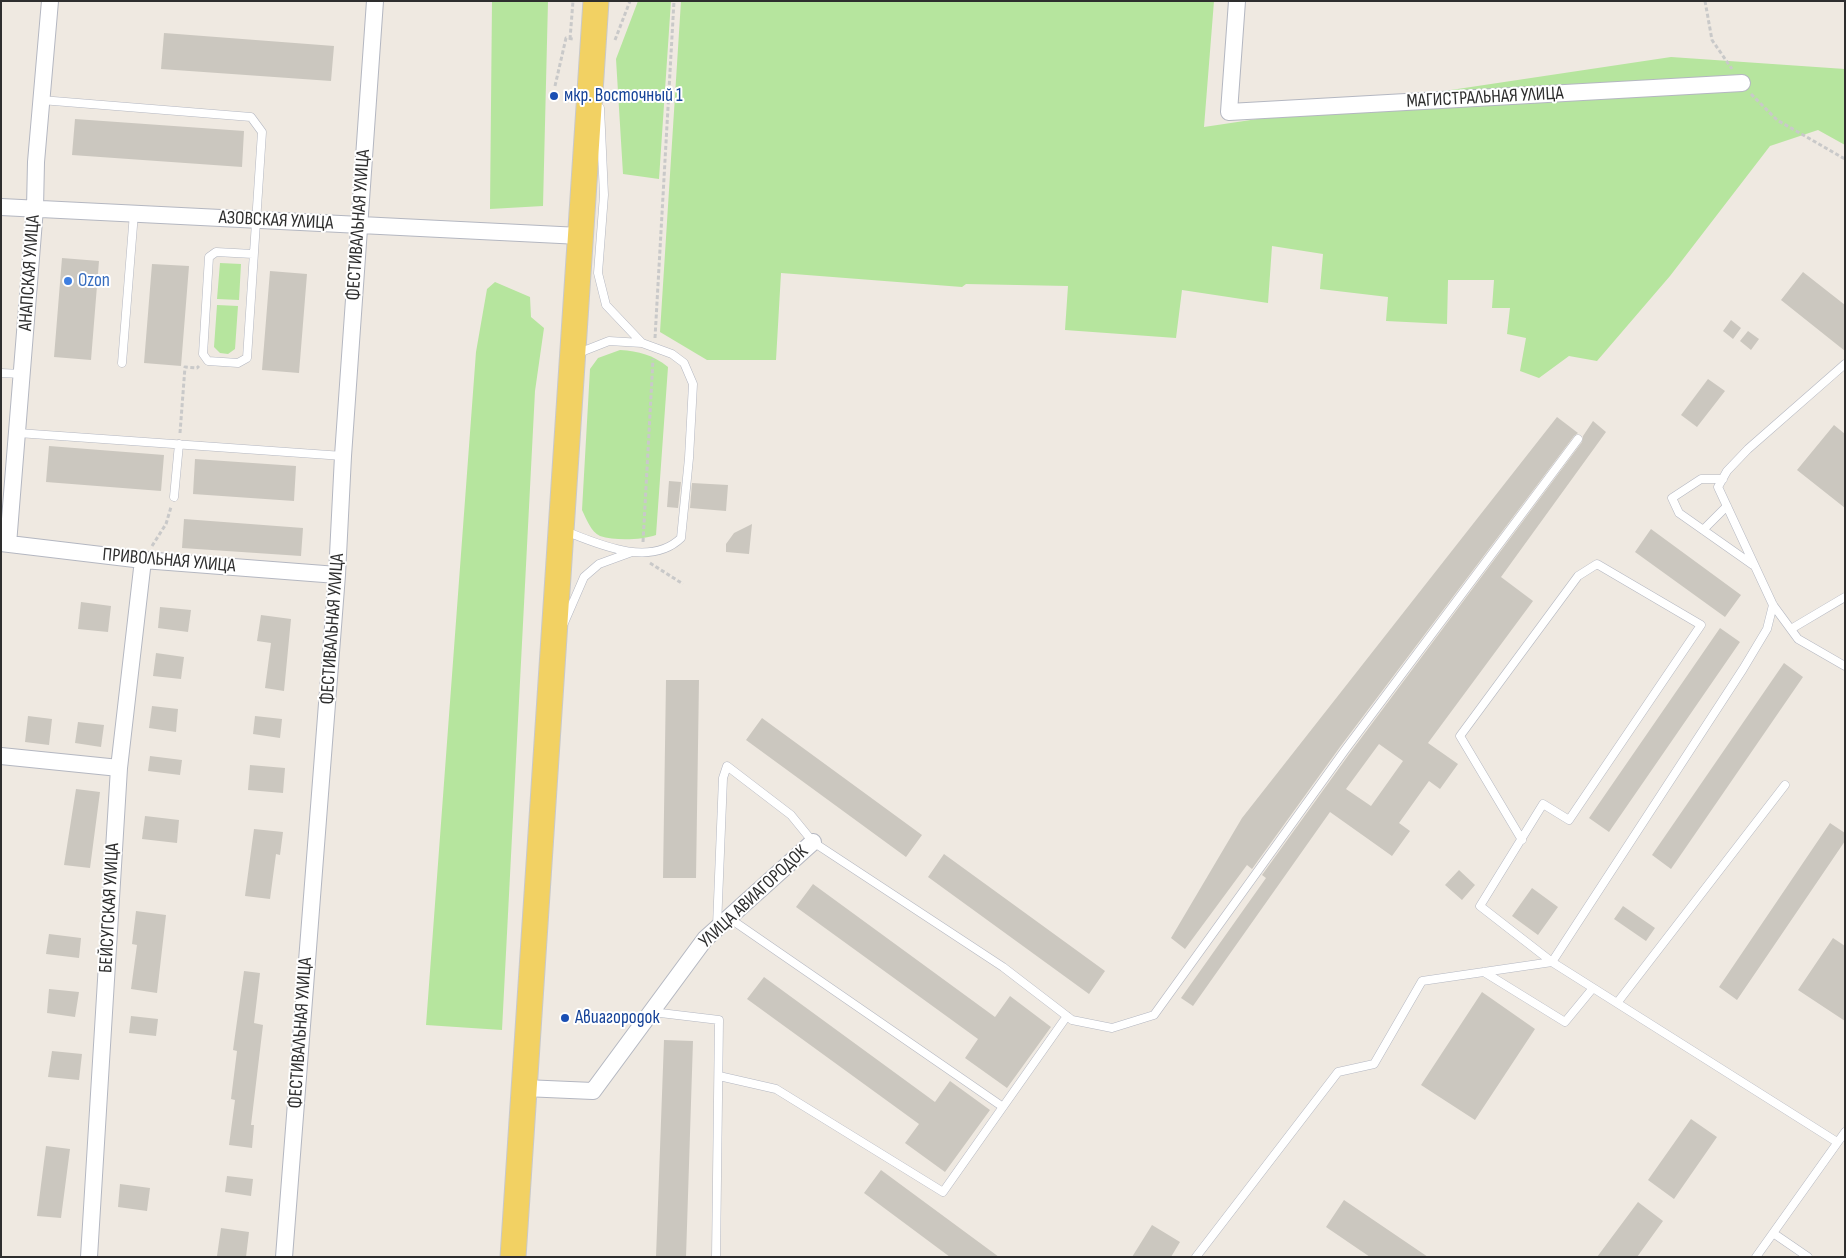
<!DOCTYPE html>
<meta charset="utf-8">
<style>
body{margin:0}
#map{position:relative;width:1846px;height:1258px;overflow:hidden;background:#efe9e1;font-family:"Sofia Sans Condensed",sans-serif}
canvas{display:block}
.frame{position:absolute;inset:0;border:2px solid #2e2e2e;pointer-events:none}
</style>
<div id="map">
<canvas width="1846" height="1258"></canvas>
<div class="frame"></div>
</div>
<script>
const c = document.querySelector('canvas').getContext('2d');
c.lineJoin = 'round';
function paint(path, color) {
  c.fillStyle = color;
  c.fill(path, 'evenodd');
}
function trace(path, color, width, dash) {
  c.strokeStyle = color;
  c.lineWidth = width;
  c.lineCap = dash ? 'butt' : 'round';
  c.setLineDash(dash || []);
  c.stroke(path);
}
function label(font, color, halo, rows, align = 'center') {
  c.font = font + ' "Sofia Sans Condensed",sans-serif';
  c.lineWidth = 4;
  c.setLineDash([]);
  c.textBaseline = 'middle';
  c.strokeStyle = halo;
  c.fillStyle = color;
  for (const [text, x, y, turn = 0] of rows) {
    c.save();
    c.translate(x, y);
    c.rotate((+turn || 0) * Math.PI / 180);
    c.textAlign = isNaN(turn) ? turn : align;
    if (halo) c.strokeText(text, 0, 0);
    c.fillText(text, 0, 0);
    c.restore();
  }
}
const green = new Path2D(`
 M492 1H548L543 206 490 209Z
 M638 1H671L659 179 623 174 616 59Z
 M681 1H1214L1204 127 1671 57 1845 69V145L1818 130 1770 146 1670 276 1597 361 1569 356 1539 378 1520 371 1526 338 1507 334 1510 308H1492L1494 280H1448L1447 324 1386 321 1388 297 1320 289 1323 254 1272 246 1268 303 1182 290 1176 338 1065 330 1068 286 966 284 962 287 781 273 776 360H707L660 332Z
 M220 263 241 264 239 300 217 299Z
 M495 282 530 297 531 317 544 328 535 391 502 1030 426 1025 476 352 487 289Z
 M217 305 238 306 235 349 228 354 220 353 214 347Z
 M620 350C639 351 653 355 668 367L656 535C642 540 615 541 600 536 591 532 586 518 582 510L590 369 598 358Z`);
const building = new Path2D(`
 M164 33 334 46 331 81 161 69Z
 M75 119 244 131 242 167 72 155Z
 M62 258 99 261 91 360 54 357Z
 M152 264 189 266 181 366 144 363Z
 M270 271 307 274 299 373 262 370Z
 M1803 272 1845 305V351L1781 300Z
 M1731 320 1741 328 1733 339 1723 331Z
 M1748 331 1759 339 1751 350 1740 341Z
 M1708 379 1725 391 1697 427 1681 415Z
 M1557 417 1578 433 1574 436 1340 747 1252 869 1247 865 1185 949 1171 938 1242 818Z
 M1593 421 1606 432 1501 577 1533 601 1428 743 1458 764 1440 789 1429 781 1399 823 1410 831 1392 856 1330 812 1193 1006 1181 998 1266 878 1262 875 1350 753 1582 442 1583 436ZM1379 744 1403 761 1371 806 1346 789Z
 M1834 425 1845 434V508L1797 470Z
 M49 446 164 455 161 491 46 482Z
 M195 459 296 466 294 501 193 494Z
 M669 481 681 482 678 508 667 507Z
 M692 483 728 485 726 511 690 508Z
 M184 519 303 528 301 556 182 548Z
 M752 524 749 554 726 552V544L734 533Z
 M1651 529 1741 595 1725 617 1635 552Z
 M81 602 111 606 108 632 78 629Z
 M160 607 191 610 188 632 158 628Z
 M261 615 291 619 284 691 265 688 271 643 257 641Z
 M1720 628 1740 642 1609 832 1589 818Z
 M156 653 184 657 181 679 153 676Z
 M1784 663 1803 677 1671 869 1652 855Z
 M666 680H699L696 878H663Z
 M152 706 178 709 176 732 149 728Z
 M28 716 52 719 49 745 25 742Z
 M255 716 282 719 280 738 253 734Z
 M762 718 922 835 906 857 746 740Z
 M78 722 104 725 101 747 75 743Z
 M150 756 182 760 180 775 148 771Z
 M250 765 285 768 283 793 248 790Z
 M76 789 100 792 90 868 64 865Z
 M145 816 179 820 177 843 142 839Z
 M1830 823 1845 833V841L1737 1000 1719 987Z
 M254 829 283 832 280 855 276 854 270 899 245 896Z
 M944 854 1105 971 1089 994 928 877Z
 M1459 870 1475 885 1462 900 1445 885Z
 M813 884 995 1017 1010 996 1051 1027 1007 1088 965 1058 978 1039 796 907Z
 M1532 888 1558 907 1538 935 1512 916Z
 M1623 906 1655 928 1646 941 1614 919Z
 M136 911 166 915 157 993 131 989 137 945 132 944Z
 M49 934 81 938 79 958 46 954Z
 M1833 938 1845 946V1021L1798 990Z
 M244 971 260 973 254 1023 263 1025 251 1125H254L252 1148 229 1145 235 1100 231 1099 237 1051 233 1050Z
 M764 977 935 1102 950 1081 990 1110 945 1172 905 1143 919 1124 747 999Z
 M49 989 79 992 75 1017 47 1013Z
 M1482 992 1535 1029 1475 1120 1421 1085Z
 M131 1016 158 1019 156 1036 129 1033Z
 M664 1040 693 1041 686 1257H656Z
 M52 1051 82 1054 79 1080 48 1077Z
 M1691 1119 1717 1137 1674 1199 1648 1180Z
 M46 1146 70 1149 61 1218 37 1216Z
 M881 1170 999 1257H950L864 1193Z
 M227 1176 253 1179 251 1196 225 1192Z
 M120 1184 150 1188 147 1211 118 1207Z
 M1344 1200 1428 1257H1370L1326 1227Z
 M1638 1202 1663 1221 1637 1257H1597Z
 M1152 1225 1180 1242 1171 1257H1132Z
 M221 1228 249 1232 246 1257 217 1256Z`);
const path = new Path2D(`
 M1705 1 1712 40 1732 69
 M570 39 573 1
 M615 40 630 1
 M555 86 566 38 573 39
 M1751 94 1777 120 1845 159
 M655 338 674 1
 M180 433 185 367 197 368 199 366
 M643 542 653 359
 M152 546 166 524 171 507
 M650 563 683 584`);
const service = new Path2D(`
 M41 100 251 117 262 132 247 358 238 363 208 361 203 354 209 257 216 252 253 254
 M576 354 609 341 642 343
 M122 363 134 213
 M1845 364 1748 449 1727 471 1718 487 1773 605 1798 639 1845 666
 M1 373 22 374
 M18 433 343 456
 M1723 479H1701L1672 498 1679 513 1753 565
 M174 497 179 444
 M1703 530 1727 506
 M565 531C598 544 650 568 681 538L689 458 693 384 684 363 672 354 642 343 606 305 598 273 604 195 600 108
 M564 623 584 577 599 564 632 552
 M1791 629 1845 597
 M1522 840 1460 736 1578 576 1597 564 1701 625 1569 820 1543 804 1480 906 1552 962 1837 1142
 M729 918 1003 1107
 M717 926 723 778 727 766 791 815 813 842 1003 967 1072 1020 1112 1028 1154 1015 1345 750 1578 439
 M1484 972 1565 1022 1593 988
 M1617 1003 1785 785
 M652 1012 719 1020 716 1257
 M719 1076 776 1089 943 1192 1067 1016
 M1773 1233 1808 1257
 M1196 1257 1338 1072 1374 1064 1422 981 1552 962 1743 669 1767 629 1773 605
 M1756 1257 1845 1132`);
const minor = new Path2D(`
 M1237 1 1229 112 1742 83
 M1 207 580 236
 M1 543 143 560 337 575
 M8 544 35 208 36 162 50 1
 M1 756 119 768
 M524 1088 593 1091 705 939 813 842
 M89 1257 119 768 143 560
 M284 1257 337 575 343 456 375 1`);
const primary = new Path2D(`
 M513 1257 596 1`);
const markers = [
 [554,96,5,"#1a4fb4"],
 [68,281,5,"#3f7fe0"],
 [565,1018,5,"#1a4fb4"]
];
const transitNames = [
 ["мкр. Восточный 1",564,96],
 ["Авиагородок",575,1018]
];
const streetNames = [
 ["МАГИСТРАЛЬНАЯ УЛИЦА",1485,98,-3],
 ["АЗОВСКАЯ УЛИЦА",276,221,3],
 ["ФЕСТИВАЛЬНАЯ УЛИЦА",359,225,-86],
 ["АНАПСКАЯ УЛИЦА",30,273,-86],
 ["ПРИВОЛЬНАЯ УЛИЦА",169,561,5],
 ["ФЕСТИВАЛЬНАЯ УЛИЦА",333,629,-86],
 ["УЛИЦА АВИАГОРОДОК",754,897,-43],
 ["БЕЙСУГСКАЯ УЛИЦА",110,908,-87],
 ["ФЕСТИВАЛЬНАЯ УЛИЦА",301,1033,-86]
];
const shopNames = [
 ["Ozon",78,281]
];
paint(green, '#b6e59e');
paint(building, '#cbc7bf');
trace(service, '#b4b7c1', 9);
trace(minor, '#b4b7c1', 18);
trace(primary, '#c9c9c9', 27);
trace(path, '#c9c9c9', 3, [4, 2.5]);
trace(service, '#fff', 8);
trace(minor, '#fff', 16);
trace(primary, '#f2d163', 25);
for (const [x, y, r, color] of markers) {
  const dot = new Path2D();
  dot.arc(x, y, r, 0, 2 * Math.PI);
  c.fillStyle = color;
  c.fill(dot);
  trace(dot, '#fff', 2);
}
label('19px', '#164399', '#fff', transitNames, 'left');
label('19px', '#2e2e2e', '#fff', streetNames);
label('19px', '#366cbe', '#fff', shopNames, 'left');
</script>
